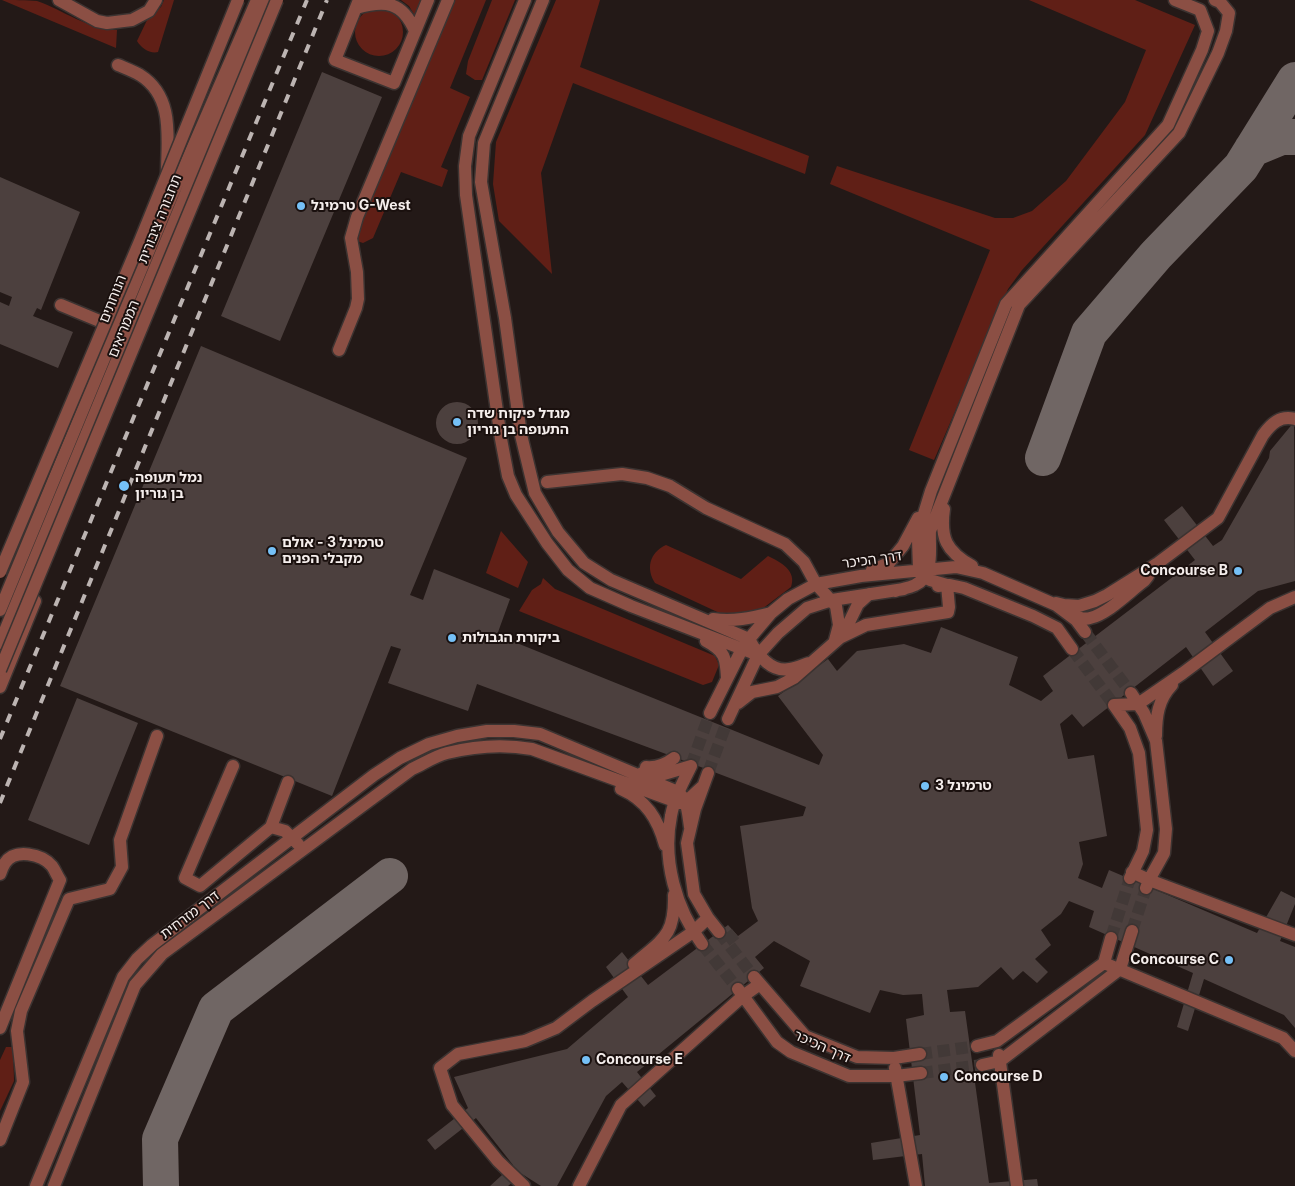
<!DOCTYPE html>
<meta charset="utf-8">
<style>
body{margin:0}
canvas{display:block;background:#231917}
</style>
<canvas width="1295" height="1186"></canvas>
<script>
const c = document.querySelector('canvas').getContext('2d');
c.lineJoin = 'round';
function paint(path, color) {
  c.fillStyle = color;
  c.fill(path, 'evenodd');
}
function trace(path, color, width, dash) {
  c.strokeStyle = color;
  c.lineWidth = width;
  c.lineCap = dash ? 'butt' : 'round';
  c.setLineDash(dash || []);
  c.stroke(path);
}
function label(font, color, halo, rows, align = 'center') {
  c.font = font + ' Inter,"Noto Sans Hebrew",sans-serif';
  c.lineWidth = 4;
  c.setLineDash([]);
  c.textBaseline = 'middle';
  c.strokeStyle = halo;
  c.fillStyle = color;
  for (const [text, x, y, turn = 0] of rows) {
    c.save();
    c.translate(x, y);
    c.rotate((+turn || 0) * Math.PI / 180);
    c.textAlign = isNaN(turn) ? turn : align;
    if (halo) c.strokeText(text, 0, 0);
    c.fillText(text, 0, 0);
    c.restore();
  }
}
const green = new Path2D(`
 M2 0C13 0 27 0 37 1 63 10 89 30 117 30L116 48Z
 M164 0H174L158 52C150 54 141 48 137 41L149 16 161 7Z
 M401 0H422L415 16 409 6Z
 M455 0H486L450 88 470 97 441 167 448 170 442 187 401 172 373 238 363 243 357 241 358 232Z
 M492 0H515L482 80H475L466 74 468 61Z
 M556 0H600L580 67 809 156 805 174 573 83 541 173 552 274 499 221 493 184 496 142Z
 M1029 0H1135L1195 25 1145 135 1022 270 1008 289 934 460 909 450 990 250 830 184 837 166 995 218H1013L1032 211 1066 181 1125 102 1146 50Z
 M355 32a24 24 0 1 1 48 0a24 24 0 1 1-48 0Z
 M501 531 528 562 518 588 486 573Z
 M666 545 741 579 768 556C781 562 797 571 791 587L762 609 726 616 655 583C646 569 649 553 666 545Z
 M543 578 555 589 715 656 719 665 712 682 703 685 519 611 532 590 541 584Z
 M6 1047H13L14 1081 0 1111V1060Z`);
const taxiway = new Path2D(`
 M1252 149 1281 137H1295
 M1043 458 1089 333 1156 255 1241 167 1295 80
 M161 1186 160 1139 216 1009 390 876`);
const building = new Path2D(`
 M322 72 382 97 280 341 221 316Z
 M0 177 80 212 41 310 37 308 33 316 73 332 58 368 0 344V302L9 306 12 297 0 292Z
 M201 346 467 458 410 595 423 600 434 569 510 599 497 635 819 765 823 755 778 696 828 659 837 671 857 651 904 644 931 653 941 627 1018 657 1009 685 1041 701 1053 691 1043 676 1195 560 1164 520 1182 506 1213 546 1222 540 1269 458 1270 451 1294 422 1295 581 1258 591 1205 632 1233 671 1213 686 1186 647 1083 727 1072 714 1060 724 1068 759 1094 755 1107 836 1079 842 1083 864 1078 878 1102 888 1109 870 1257 933 1281 891 1295 898V904L1280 941 1295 947V1028L1284 1015 1204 979 1188 1031 1177 1027 1193 973 1089 927 1094 911 1069 901 1061 914 1041 930 1051 945 1035 959 1048 972 1037 983 1023 971 1013 980 1001 967 978 987 947 990 950 1012 965 1011 989 1183 1037 1179 1038 1186H925L922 1154 873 1160 871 1143 920 1135 906 1019 924 1015 922 994 903 995 880 990 870 1013 800 986 810 961 774 941 755 957 764 968 637 1072 656 1096 644 1107 622 1082 606 1096 557 1186H541L522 1174 508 1186H490L513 1165 476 1118 435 1150 427 1140 468 1108 454 1077 567 1049 628 997 606 967 622 952 648 985 728 925 738 936 758 921 752 908 740 826 803 816 806 807 685 761 477 684 468 711 388 683 401 649 391 646 332 796 60 686Z
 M436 423a21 21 0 1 1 42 0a21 21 0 1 1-42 0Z
 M77 698 138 723 89 845 28 820Z`);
const minorTunnel = new Path2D(`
 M1085 632 1131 693
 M1072 649 1114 705
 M691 766 710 713
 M708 773 728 719
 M1132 931 1146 888
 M719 932 754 977
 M1111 938 1130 878
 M726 941 740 930
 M702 944 738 989
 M920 1054 977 1046
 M921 1073 982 1065`);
const minor = new Path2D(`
 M59 0 97 21 107 23 132 20 149 11 156 0
 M359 0 335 60 394 83 428 0
 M525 0 469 136 465 166 466 195 501 439 508 476 516 495 547 543 568 570 590 588 631 606 758 655
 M543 0 484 143 481 182 505 318 521 435 535 493 558 532 584 563 611 580 749 639C757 654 770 673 790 669 797 668 803 665 809 663
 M356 8C385 0 402 1 415 31
 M118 65C125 68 133 71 140 75 175 97 167 139 167 174
 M61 305 114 327
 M339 350 356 308 358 299 357 272 351 238 357 217 448 0
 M547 482 622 474 647 478 670 486 706 508 785 544 804 562 816 584 836 606 839 625 835 640
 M944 509C940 538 946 551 972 566
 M872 570 889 563 903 546 918 518
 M938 586 950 585 964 588 1033 616 1057 628 1072 649
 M895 591C901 589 909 588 915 585 935 576 929 548 930 531L1019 305 1179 133 1218 53 1226 31 1229 13 1220 2 1215 0
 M1056 603 1064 605 1079 606 1095 601 1107 595 1158 563 1218 518 1263 435C1271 424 1280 415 1295 419
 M0 610 166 209 257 0
 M1071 614C1077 617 1083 620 1090 618 1108 614 1129 592 1144 581L1148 576
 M713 619C733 622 751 618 771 613
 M835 640 866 625 948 612 949 607 947 585 930 580 924 577 919 569 918 540 919 530 931 491 1006 304 1168 125 1202 50 1208 31 1200 10 1175 0
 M706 641C725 651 726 658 727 678
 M0 643 266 0
 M0 687 35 601
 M1131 693 1144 713 1156 741 1166 829 1164 853 1149 880 1146 888
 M738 703 752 692 777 687 794 678 843 635 858 604 869 594
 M1114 705 1138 704 1183 673 1270 608 1295 597
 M1114 705 1130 728 1139 753 1147 830 1143 851 1130 878
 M710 713 742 649 749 639 771 613 788 599 816 584 861 576 956 567 983 573 1056 605 1076 620 1085 632
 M728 719 758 655 778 633 807 608 832 600 904 589
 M1156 736C1156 716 1158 700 1172 685
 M233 766 185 878 200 886 271 827 288 782
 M691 766C683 782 674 799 671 816 662 860 676 909 702 944
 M646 767C657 768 665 765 674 758
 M642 773 664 774 691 766
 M708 773 695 809 687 843 694 894 708 918 719 932
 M621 789C646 800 658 819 665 845
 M271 827 285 831 298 844
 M1132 872 1149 880 1295 935
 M0 874C1 871 3 866 5 863 15 848 42 854 52 866 55 870 57 876 60 880L0 1028
 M1104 963 1283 1038 1295 1051
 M634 964C663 939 675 936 674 895
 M754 977 805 1036 857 1057 894 1058 920 1054
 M738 989 777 1042 791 1052 849 1076H896L921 1073
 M977 1046 997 1041 1104 963 1111 938
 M999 1055 1017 1186
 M982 1065 1000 1061 1120 969 1132 931
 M895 1068 916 1186
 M0 1140 23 1082 17 1031 21 1011 69 899 110 889 122 867 120 840 157 736
 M36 1186 123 977 137 959 152 945 374 775 400 758 429 744 457 736 487 731H514L540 734 678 792C688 800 688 815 690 827
 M54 1186 135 985 162 954 412 769C423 764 435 756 447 753 475 746 504 744 532 749L680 803 689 799 702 787
 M524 1186 498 1161 452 1105 440 1068 458 1054 525 1041 556 1028 592 1001 693 932 708 918
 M579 1186 621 1105 743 996 760 984`);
const rail = new Path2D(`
 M0 739 307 0
 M0 803 327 0`);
const minorBridge = new Path2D(`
 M0 572 140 241 238 0
 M0 670 277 0`);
const markers = [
 [301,206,5,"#75c0f6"],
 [457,422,5,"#75c0f6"],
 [124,486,6,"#75c0f6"],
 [272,551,5,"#75c0f6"],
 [1238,571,5,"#75c0f6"],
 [452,638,5,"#75c0f6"],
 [925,786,5,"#75c0f6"],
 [1229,960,5,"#75c0f6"],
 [586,1060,5,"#75c0f6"],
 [944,1077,5,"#75c0f6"]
];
const poiNames = [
 ["טרמינל G-West",311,206],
 ["מגדל פיקוח שדה",467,414],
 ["התעופה בן גוריון",467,430],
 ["נמל תעופה",135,478],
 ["בן גוריון",135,494],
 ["טרמינל 3 - אולם",282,543],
 ["מקבלי הפנים",282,559],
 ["Concourse B",1228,571,"right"],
 ["ביקורת הגבולות",462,638],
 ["טרמינל 3",935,786],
 ["Concourse C",1219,960,"right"],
 ["Concourse E",596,1060],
 ["Concourse D",954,1077]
];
const streetNames = [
 ["תחבורה ציבורית",160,219,-68],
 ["הנוחתים",113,299,-68],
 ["הממריאים",124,329,-68],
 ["דרך הכיכר",872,560,-8],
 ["דרך מזרחית",190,915,-37],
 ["דרך הכיכר",822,1047,24]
];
paint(green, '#601f16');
trace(taxiway, '#706664', 36);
paint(building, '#4c403e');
trace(minorTunnel, '#423937', 12, [12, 6]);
trace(minor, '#3c3331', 15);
trace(minor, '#8b4f44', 12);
trace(rail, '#bcb4b2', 4, [9, 9]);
trace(minorBridge, '#3c3331', 15, []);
trace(minorBridge, '#8b4f44', 12);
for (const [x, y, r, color] of markers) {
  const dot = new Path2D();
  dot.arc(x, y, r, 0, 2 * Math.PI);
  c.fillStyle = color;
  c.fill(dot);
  trace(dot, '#1a100e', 2);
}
label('bold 14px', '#f5eeec', '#1a100e', poiNames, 'left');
label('14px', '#f5eeec', '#1a100e', streetNames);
</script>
